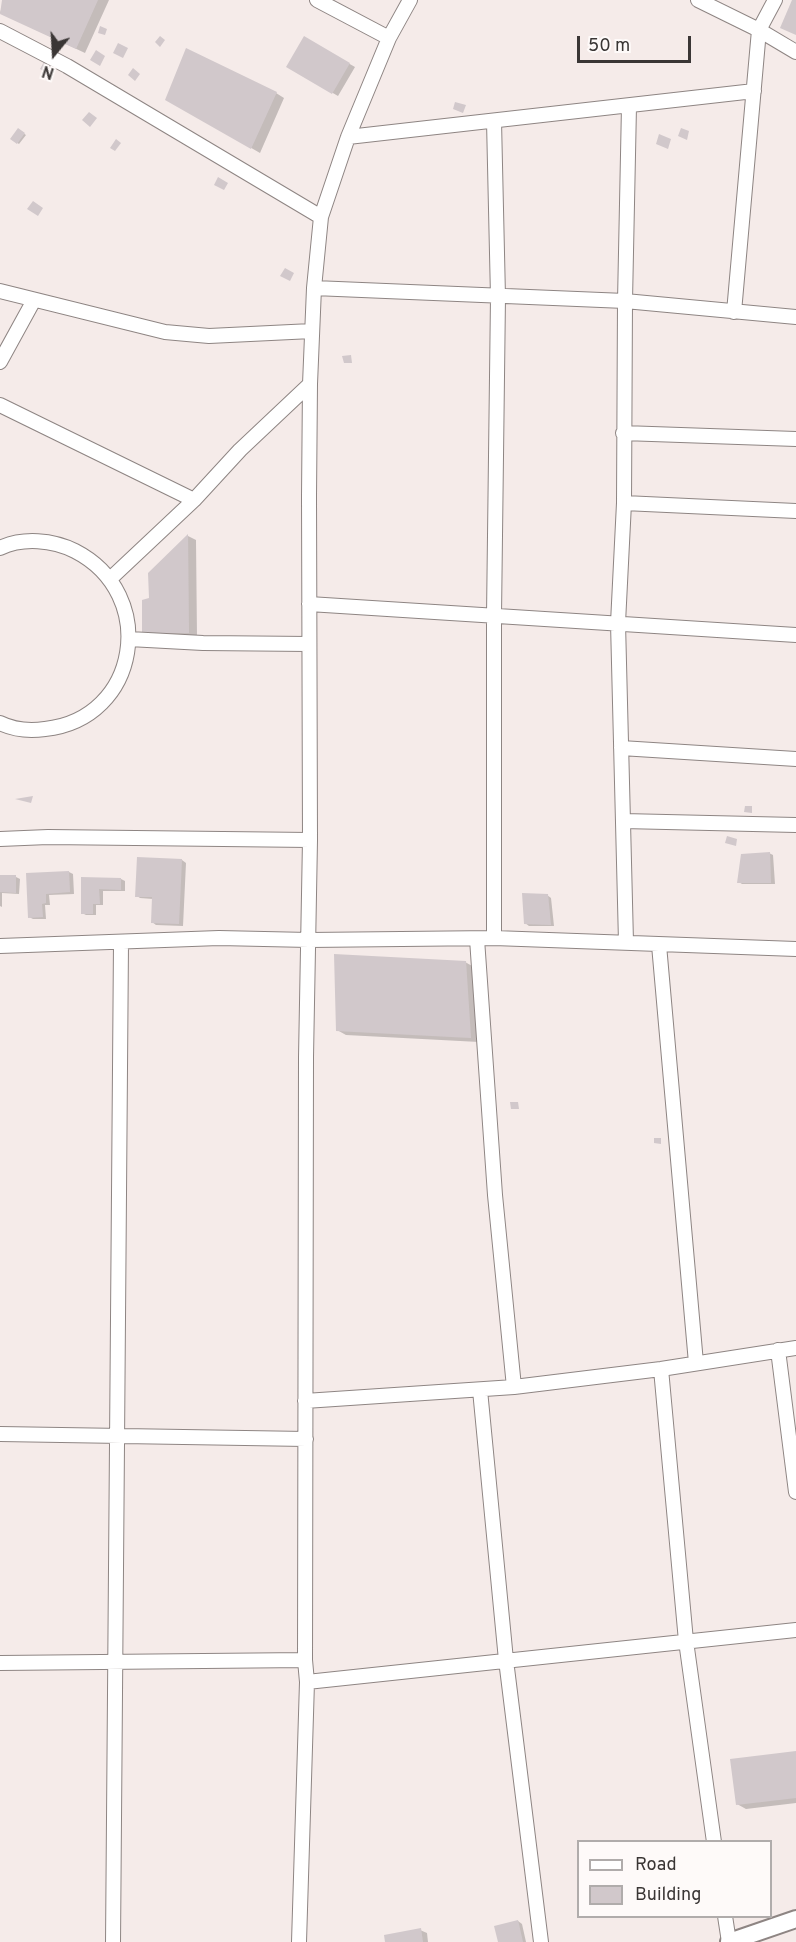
<!DOCTYPE html>
<style>
body{margin:0}
#map{position:relative;width:796px;height:1942px;overflow:hidden;background:#f5ebe9;font-family:Overpass,sans-serif}
canvas{display:block}
.legend{position:absolute;left:577px;top:1840px;width:195px;height:78px;box-sizing:border-box;background:#fefaf9;border:2px solid #b0acab;margin:0;padding:8px 10px;list-style:none;font-size:18px;color:#3a3635}
.legend li{display:flex;align-items:center;gap:12px;height:30px}
.legend b{width:30px;border:2px solid #b0acab}
.north{position:absolute;left:24px;top:24px;width:60px;height:60px;-webkit-text-stroke:4px #fefaf9;paint-order:stroke;rotate:198deg;font-size:16px;font-weight:700;line-height:24px;text-align:center;color:#3a3635}
.north::after{content:'';display:block;margin:auto;width:21px;height:27px;background:#3a3635;clip-path:polygon(50% 0,100% 100%,50% 72%,0 100%)}
.scale{position:absolute;left:577px;top:36px;width:114px;height:27px;box-sizing:border-box;border:3px solid #3a3635;border-top:0;padding-left:8px;font-size:18px;line-height:21px;white-space:nowrap;color:#3a3635;-webkit-text-stroke:4px #fefaf9;paint-order:stroke}
</style>
<div id="map">
<canvas width="796" height="1942"></canvas>
<ul class="legend">
<li><b style="height:8px;background:#fff"></b>Road</li>
<li><b style="height:16px;background:#d1c8cb"></b>Building</li>
</ul>
<div class="north">N</div>
<div class="scale">50 m</div>
</div>
<script>
const c = document.querySelector('canvas').getContext('2d');
c.lineJoin = 'round';
function paint(path, color) {
  c.fillStyle = color;
  c.fill(path, 'evenodd');
}
function trace(path, color, width, dash) {
  c.strokeStyle = color;
  c.lineWidth = width;
  c.lineCap = dash ? 'butt' : 'round';
  c.setLineDash(dash || []);
  c.stroke(path);
}
const shadow = new Path2D(`
 M4 0H109L85 53 0 13Z
 M304 38 355 67 338 96 288 67Z
 M276 93 284 98 260 153 167 99Z
 M18 130 26 135 19 144 12 139Z
 M188 536 196 540 197 637H152L144 632 150 599Z
 M769 853 773 855 775 884H742L739 882Z
 M138 858 182 860 186 863 183 926 156 925 152 922 153 899 140 898 137 896Z
 M69 872 73 874 74 894 49 895 50 905H45L46 919H33L29 917 27 874Z
 M0 876 16 877 20 879 19 894 2 893V907L0 906Z
 M82 879H121L125 881V891H103V905H96V915H86L82 913Z
 M547 895 551 898 554 926H529L525 923Z
 M465 962 474 967 479 1042 346 1035 337 1030Z
 M796 1752V1803L746 1809 737 1804Z
 M518 1921 522 1924 526 1942H500Z
 M420 1930 427 1933 428 1942H387Z`);
const building = new Path2D(`
 M2 0H98L76 49 0 14Z
 M792 0H796V35L780 28Z
 M100 26 107 29 105 35 98 33Z
 M160 36 165 40 160 47 155 42Z
 M304 36 350 63 332 94 286 67Z
 M118 43 128 48 123 58 113 53Z
 M186 48 277 92 251 149 165 100Z
 M96 50 105 56 100 66 90 60Z
 M45 60 52 65 47 73 40 69Z
 M133 68 140 74 135 81 128 75Z
 M455 102 466 105 463 113 453 109Z
 M89 112 97 118 90 127 82 120Z
 M18 128 25 133 17 144 10 139Z
 M681 128 689 131 687 140 678 136Z
 M659 134 671 139 668 149 656 144Z
 M116 139 121 143 115 151 110 148Z
 M218 177 228 183 224 190 214 185Z
 M33 201 43 208 38 216 27 209Z
 M285 268 294 273 290 281 280 276Z
 M351 355 352 363H344L342 356Z
 M188 534 189 633H142V600L149 598 148 573Z
 M33 796 31 803 15 799Z
 M745 806H752V813L744 812Z
 M727 836 737 839 736 846 725 843Z
 M770 852 771 883H737L741 854Z
 M137 857 182 859 179 924 151 923 152 897H135Z
 M69 871 70 892 46 894V903L42 904 43 917 28 918 26 873Z
 M0 875H16V893L0 892Z
 M81 877 121 878V890L99 889 100 904H93V914H81Z
 M522 893 548 894 551 925 524 924Z
 M334 954 466 961 471 1038 336 1031Z
 M510 1102H518L519 1109H511Z
 M654 1138H661V1144L654 1143Z
 M796 1751V1798L736 1805 730 1759Z
 M518 1920 523 1942H498L494 1926Z
 M421 1928 423 1942H385L384 1935Z`);
const minor = new Path2D(`
 M317 0 389 38
 M698 0 759 30 796 52
 M0 31 67 66 321 217
 M494 121 498 297 494 615V938
 M348 137 754 91
 M314 288 625 301 796 317
 M0 291 165 332 209 336 312 331
 M734 312 759 30 775 0
 M0 362 34 300
 M0 405 194 500
 M623 433 796 439
 M624 503 796 511
 M0 548C23 537 53 540 75 551 159 594 140 719 45 729 30 731 14 730 0 723
 M110 579 194 500 240 450 310 384
 M309 604 796 635
 M129 639 203 643 309 644
 M621 748 796 759
 M623 821 796 825
 M0 839 48 837 310 840
 M477 939 495 1195 514 1387
 M626 942 618 623 624 503 625 301 629 106
 M659 945 696 1363
 M0 946 219 938 309 940 494 938 796 949
 M778 1350 796 1492
 M661 1369 686 1641 714 1842
 M480 1390 506 1660 541 1942
 M305 1401 514 1387 661 1369 796 1348
 M0 1434 306 1439
 M0 1663 305 1660
 M307 1682 796 1630
 M725 1916 729 1942
 M113 1942 121 943
 M299 1942 307 1682 305 1660 306 1057 310 840 309 496 310 384 314 288 321 217 348 137 389 38 410 0`);
const tertiary = new Path2D(`
 M729 1942 796 1919`);
paint(shadow, '#0003');
paint(building, '#d1c8cb');
trace(minor, '#8e8583', 16);
trace(tertiary, '#8e8583', 20);
trace(minor, '#fff', 14);
trace(tertiary, '#fff', 16);
</script>
